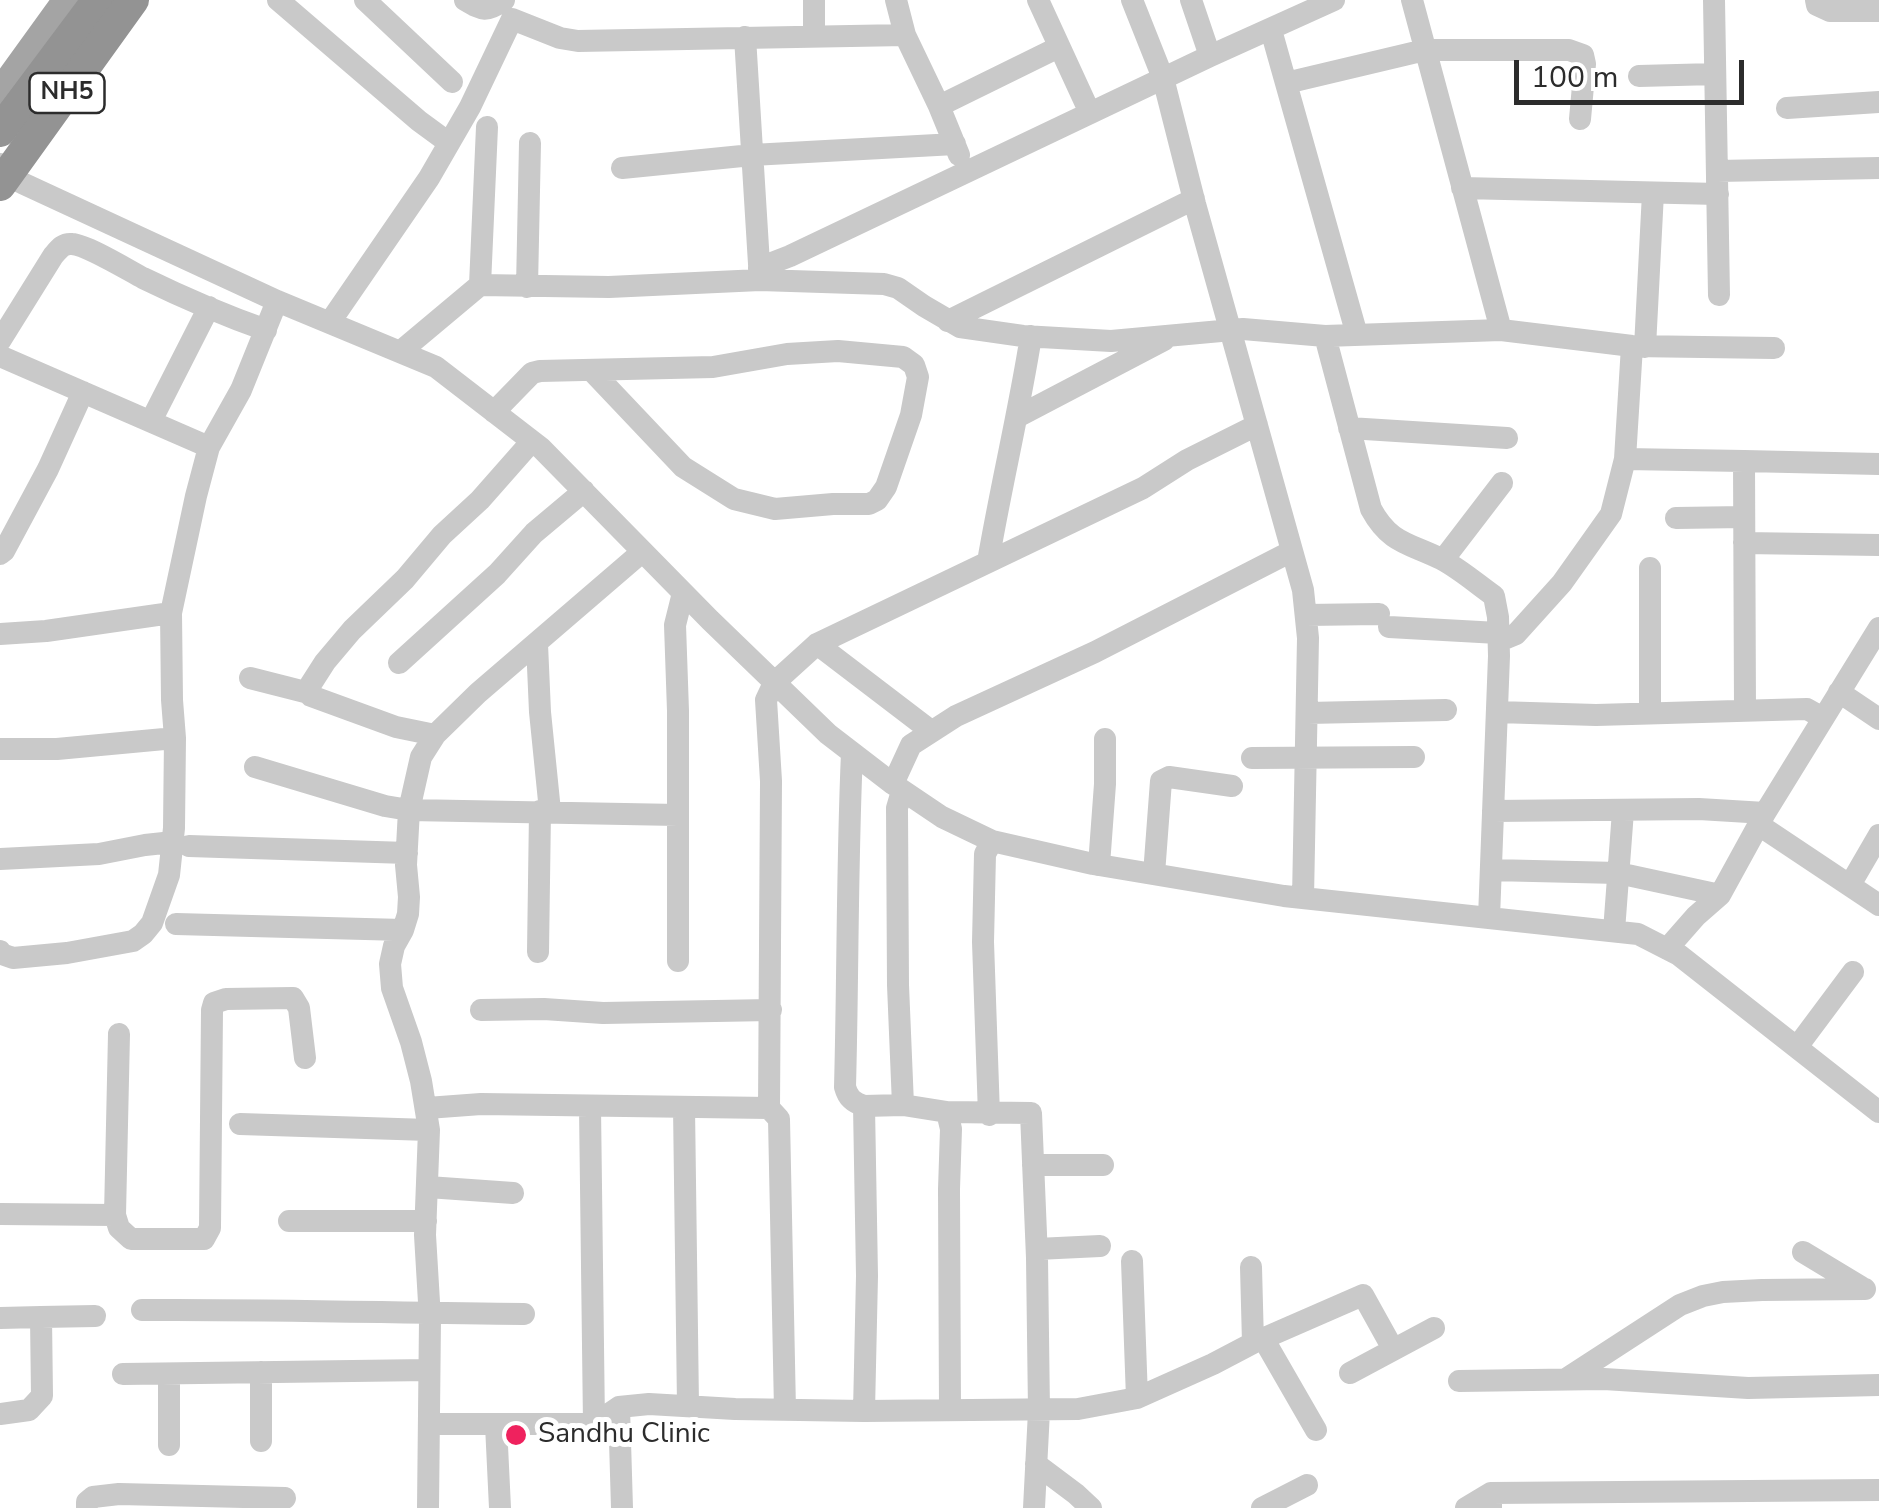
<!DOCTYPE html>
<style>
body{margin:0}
#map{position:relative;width:1879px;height:1508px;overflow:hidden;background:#fff;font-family:"Nunito Sans",sans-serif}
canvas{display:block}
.scale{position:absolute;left:1514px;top:60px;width:230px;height:45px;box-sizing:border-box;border:5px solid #2c2c2c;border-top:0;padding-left:12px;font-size:30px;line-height:35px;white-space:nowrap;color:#2c2c2c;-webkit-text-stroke:8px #fff;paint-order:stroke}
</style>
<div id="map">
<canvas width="1879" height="1508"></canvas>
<div class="scale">100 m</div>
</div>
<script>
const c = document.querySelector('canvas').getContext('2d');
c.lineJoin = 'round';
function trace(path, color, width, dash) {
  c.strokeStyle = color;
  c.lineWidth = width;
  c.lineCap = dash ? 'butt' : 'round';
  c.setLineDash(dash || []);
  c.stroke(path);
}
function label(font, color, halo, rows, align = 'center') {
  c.font = font + ' "Nunito Sans",sans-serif';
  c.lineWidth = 10;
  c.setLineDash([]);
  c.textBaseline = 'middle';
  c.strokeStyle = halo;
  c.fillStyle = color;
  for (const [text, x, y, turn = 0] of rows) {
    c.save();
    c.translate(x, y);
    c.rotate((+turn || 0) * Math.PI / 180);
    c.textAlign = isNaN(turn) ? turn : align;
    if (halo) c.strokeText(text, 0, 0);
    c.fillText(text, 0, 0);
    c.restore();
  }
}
const minor = new Path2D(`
 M278 0 419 121 449 143
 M365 0 452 82
 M465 0C482 10 486 13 504 0
 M896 0 905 35 939 106 959 155
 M1038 0 1090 113
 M1132 0 1163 78 1195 204 1303 590 1308 638 1303 898
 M1191 0 1210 56
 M1412 0 1501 330
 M1714 0 1719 295
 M1816 0 1817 5 1830 11H1879
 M1271 30 1357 335
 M814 36V0
 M745 37 760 280
 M1639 76 1715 74
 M1286 83 1425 50H1569L1583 55 1585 64 1580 119
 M939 106 1059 47
 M1787 108 1879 102
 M0 164 15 180 22 183 277 301 436 367 541 448 710 620 828 734 893 784 942 817 992 841 1093 864 1284 896 1638 934 1679 955 1879 1112
 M622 168 752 155 955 144
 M1717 171 1879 168
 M1462 188 1718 194
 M759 268 790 256 1210 56 1334 0
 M480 285 487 127
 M527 287 530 143
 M948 321 1194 199
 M330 322 429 178 470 107 512 19 560 38 578 41 905 35
 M1325 336 1371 509C1390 544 1409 543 1441 559 1460 569 1477 584 1494 596L1498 617 1499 656 1489 918
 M0 341 53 256C59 249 63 243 72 244 87 245 128 270 143 278 182 297 226 316 266 330
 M1645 347 1653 193
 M400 352 480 285 609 287 760 280 884 284 898 288 924 306 960 327 1023 336 1111 341 1243 329 1325 336 1501 330 1632 346 1774 348
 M0 356 209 447
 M494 412 532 373 540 371 713 367 787 354 838 351 903 357 914 365 918 377 911 415 886 487 877 500 869 504H833L775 509 734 499 683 467 592 371
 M1017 417 1164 340
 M151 421 209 307
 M1349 428 1507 438
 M1625 459 1744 461 1745 710
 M1744 461 1879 464
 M1676 518 1744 517
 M1744 543 1879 545
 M0 554 4 551 48 469 83 392
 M1443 560 1502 483
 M988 562C1001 486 1019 412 1031 336
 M1650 568V713
 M1306 615 1379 614
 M1389 627 1498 633
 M0 634 46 631 171 613 196 496 209 447 241 390 277 301
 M1499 641 1516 634 1562 583 1611 514 1625 459 1632 346
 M537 644 540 712 550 811
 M817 644 931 731
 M399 663 497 574 534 533 584 491
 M250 678 309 693
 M1839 692 1879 719
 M1497 712 1596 715 1807 709 1823 718
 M1308 713 1446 710
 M435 735 396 727 311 696 309 687 325 662 352 630 405 579 442 535 480 500 532 441
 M0 749H57L175 738
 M852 753C847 864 848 976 845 1087 848 1098 853 1102 864 1106
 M1252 758 1414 757
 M255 767 385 806 409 810 678 815
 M893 784 911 745 956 716 1095 652 1292 551
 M902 791 897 808 898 985 903 1105
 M1493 811 1699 809 1765 813 1720 895 1696 916 1667 949
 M1765 813 1879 628
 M1759 825 1879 905
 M189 846 407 853
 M0 859 99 854 145 845 173 842
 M1099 865 1105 784V739
 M1491 870 1618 873 1720 895
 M1154 874 1161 781 1169 777 1232 786
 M1850 885 1879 835
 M176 924 403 930
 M1614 931 1623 811
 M0 951 2 954 13 958 67 953 133 941 143 934 152 923 169 875 174 828 175 738 172 700 171 613
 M538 952 540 811
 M678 961V711L675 625 683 593
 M481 1010 544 1009 603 1013 771 1010
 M1797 1047 1853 972
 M590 1107 594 1424
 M684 1107 688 1405
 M427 1108 481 1104 769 1108 771 781 766 700 774 683 817 644 1143 488 1187 460 1257 425
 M769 1108 779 1119 785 1410
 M947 1112 1031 1113 1037 1258 1039 1411 1034 1508
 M989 1115 983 942 985 854 992 841
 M240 1124 429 1130
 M1033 1165H1103
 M428 1187 513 1193
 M0 1214 115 1215 119 1228 131 1239H204L210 1228 212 1010 214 1003 226 999 293 998 299 1008 305 1058
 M115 1215 119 1034
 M289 1221H426
 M1037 1249 1100 1246
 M1803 1252 1861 1287
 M1132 1261 1137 1398
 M142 1310C269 1309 397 1313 524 1314
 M41 1317 95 1316
 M0 1318 41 1317 42 1396 29 1410 0 1414
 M1263 1338 1316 1430
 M1253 1343 1363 1295 1393 1349
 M1350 1373 1434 1328
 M123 1374 429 1370
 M169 1374V1445
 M1566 1379 1680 1305 1703 1296 1723 1292 1762 1290 1865 1289
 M1459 1381 1604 1379 1748 1388 1879 1385
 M619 1407 622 1508
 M864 1411 867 1276 864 1106 903 1105 947 1112 951 1129 949 1189 950 1410
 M429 1424H594L619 1407 649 1404 735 1409 864 1411 1078 1409 1137 1398 1213 1364 1253 1343 1251 1267
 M496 1425 500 1508
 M261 1441V1372
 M1036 1464 1076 1494 1091 1508
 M87 1508V1502L93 1497 119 1494 285 1498
 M428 1508 430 1319 425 1235 429 1130 421 1081 411 1042 392 988 390 964 394 946 403 930 408 914 409 897 406 865 409 810 421 757 435 735 478 693 642 552
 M1262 1508 1307 1485
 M1466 1508 1491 1493
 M1491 1508V1493L1879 1490`);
const major = new Path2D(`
 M0 94 68 0`);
const highway = new Path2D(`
 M0 131 98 0`);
const highwayBridge = new Path2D(`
 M0 185 133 0`);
const markers = [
 [516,1435,12,"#ef225e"]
];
const shields = [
 [67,93,75]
];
const shieldNames = [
 ["NH5",67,93]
];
const poiNames = [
 ["Sandhu Clinic",538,1435]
];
trace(minor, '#c9c9c9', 22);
trace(major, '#a4a4a4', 30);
trace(highway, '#939393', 32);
trace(highwayBridge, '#939393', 32);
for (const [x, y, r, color] of markers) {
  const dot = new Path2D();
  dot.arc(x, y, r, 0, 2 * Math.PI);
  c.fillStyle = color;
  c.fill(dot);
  trace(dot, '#fff', 4);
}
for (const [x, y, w] of shields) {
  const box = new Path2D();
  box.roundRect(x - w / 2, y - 20, w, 40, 8);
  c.fillStyle = '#fff';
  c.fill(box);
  trace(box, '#2c2c2c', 2.5);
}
label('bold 25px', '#2c2c2c', null, shieldNames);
label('28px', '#2c2c2c', '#fff', poiNames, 'left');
</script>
